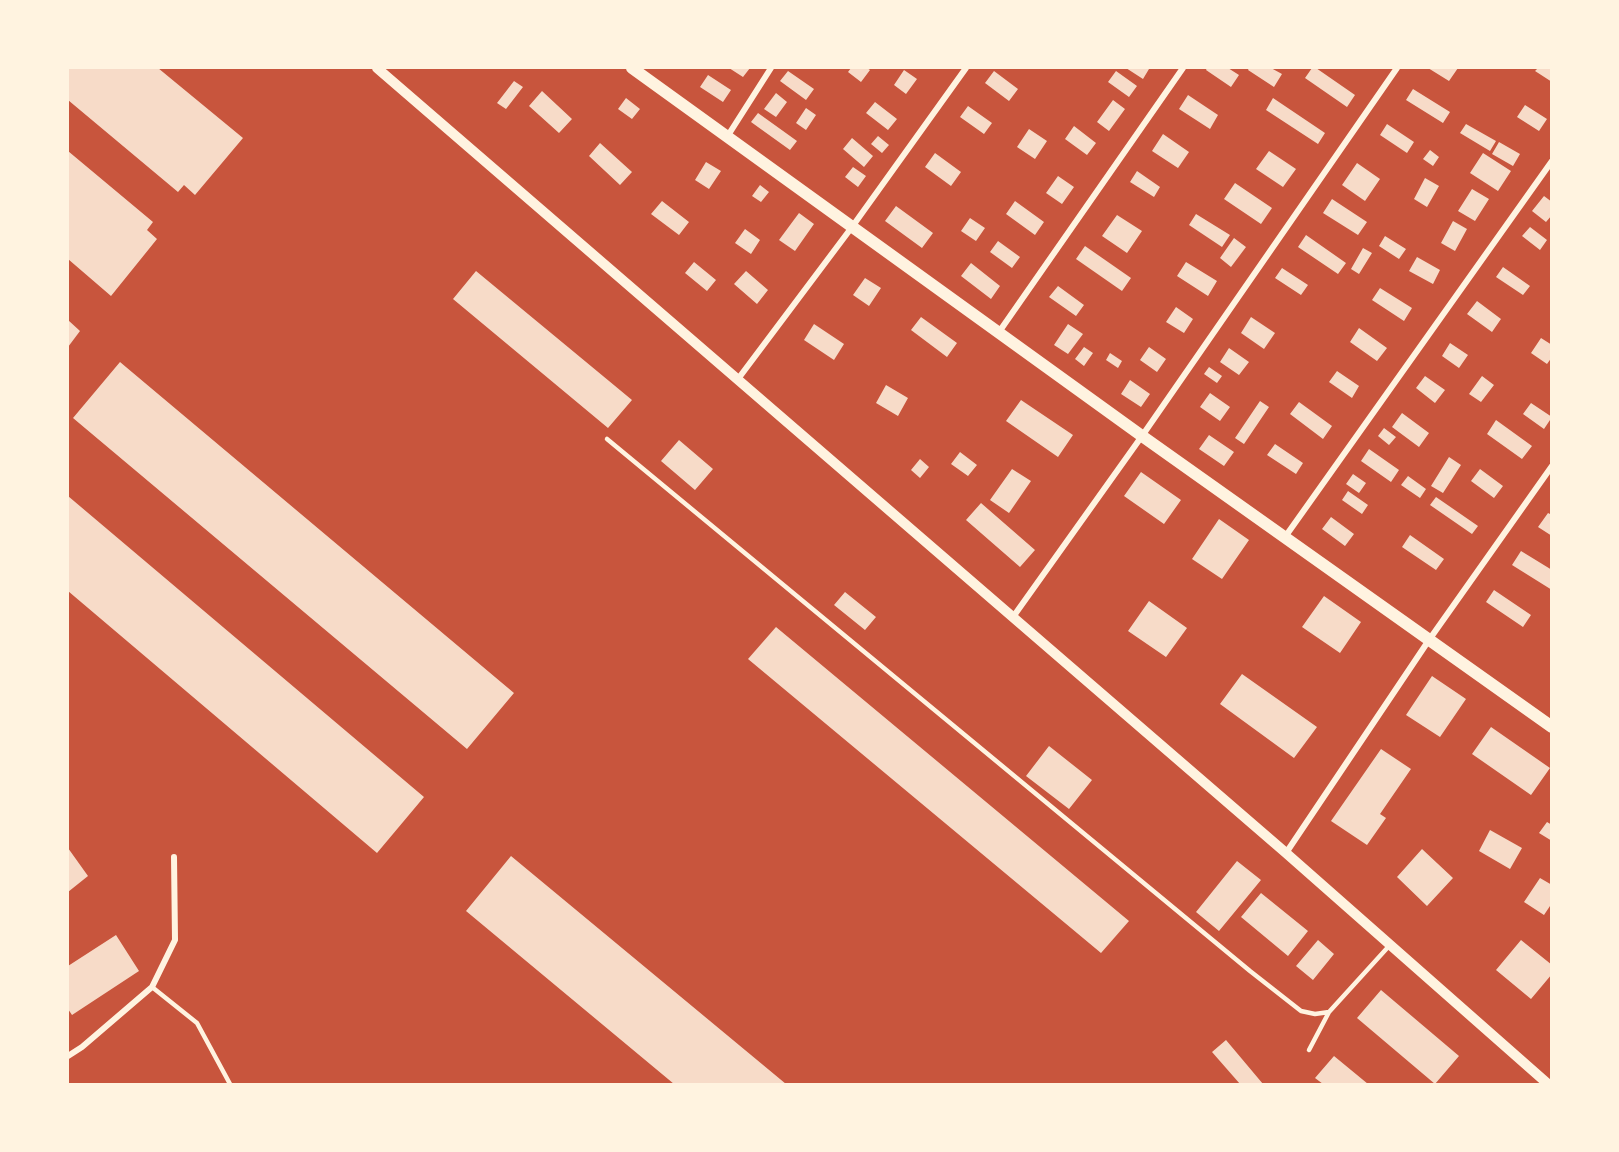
<!DOCTYPE html>
<style>
body{margin:0}
#map{position:relative;width:1619px;height:1152px;overflow:hidden;background:#c8553d;font-family:Rubik,sans-serif}
canvas{display:block}
.frame{position:absolute;inset:0;border:69px solid #fff3e0;pointer-events:none}
</style>
<div id="map">
<canvas width="1619" height="1152"></canvas>
<div class="frame"></div>
</div>
<script>
const c = document.querySelector('canvas').getContext('2d');
c.lineJoin = 'round';
function paint(path, color) {
  c.fillStyle = color;
  c.fill(path, 'evenodd');
}
function trace(path, color, width, dash) {
  c.strokeStyle = color;
  c.lineWidth = width;
  c.lineCap = dash ? 'butt' : 'round';
  c.setLineDash(dash || []);
  c.stroke(path);
}
const building = new Path2D(`
 M68 68H158L243 138 195 195 184 185 178 192 68 100Z
 M729 68H750L743 77Z
 M851 68H867L870 70 861 82 848 72Z
 M1126 68H1147L1149 69 1143 79Z
 M1207 68H1228L1239 75 1231 87 1206 70Z
 M1249 68H1271L1282 74 1274 87 1248 70Z
 M1312 68H1316L1355 95 1347 107 1305 78Z
 M1428 68H1458L1449 81Z
 M1538 68H1552V82L1535 71Z
 M904 70 917 79 906 94 894 85Z
 M788 71 814 89 806 100 780 81Z
 M994 71 1018 89 1009 101 985 83Z
 M1116 71 1137 86 1129 97 1108 82Z
 M708 75 731 90 723 102 700 87Z
 M514 81 523 87 506 109 497 103Z
 M1413 89 1450 112 1443 123 1406 100Z
 M542 91 572 119 559 133 529 106Z
 M776 93 787 102 776 117 764 109Z
 M1188 95 1218 115 1210 129 1179 109Z
 M626 98 640 109 632 119 618 109Z
 M1273 98 1325 133 1318 144 1266 110Z
 M1113 100 1125 109 1109 131 1097 122Z
 M875 102 897 119 888 130 866 113Z
 M1525 105 1547 119 1539 131 1517 117Z
 M968 106 992 123 984 134 960 117Z
 M806 108 816 115 806 130 796 123Z
 M758 113 797 141 790 150 751 122Z
 M1387 124 1414 142 1407 153 1380 135Z
 M1466 124 1496 141 1490 151 1460 133Z
 M1074 126 1096 143 1087 155 1065 139Z
 M1029 129 1047 141 1035 159 1017 147Z
 M1163 134 1189 152 1178 168 1152 151Z
 M878 136 889 145 882 153 871 144Z
 M852 138 873 156 864 167 843 149Z
 M1499 142 1520 154 1513 166 1492 154Z
 M600 143 632 172 620 185 589 156Z
 M1430 150 1439 157 1433 166 1423 159Z
 M68 151 153 222 147 230 157 239 111 296 68 259Z
 M1269 151 1296 169 1283 187 1256 169Z
 M935 153 961 172 951 186 925 167Z
 M1483 153 1511 171 1498 191 1470 173Z
 M706 162 721 171 709 189 695 180Z
 M1357 163 1380 179 1365 201 1342 185Z
 M853 167 866 176 858 187 845 177Z
 M1137 171 1160 187 1154 197 1130 182Z
 M1058 176 1074 187 1062 204 1046 193Z
 M1425 178 1439 186 1427 207 1414 199Z
 M1235 183 1272 208 1261 224 1224 199Z
 M760 185 769 192 761 202 752 196Z
 M1472 189 1489 199 1475 221 1458 211Z
 M1544 196 1552 202V215L1546 222 1532 211Z
 M1332 199 1367 222 1358 235 1323 213Z
 M662 201 689 222 679 235 651 214Z
 M1015 201 1044 222 1035 235 1006 214Z
 M896 206 933 233 922 248 885 221Z
 M799 213 814 224 795 251 779 240Z
 M1196 214 1230 235 1222 247 1189 225Z
 M1117 215 1142 231 1127 253 1102 236Z
 M970 218 985 228 976 241 961 231Z
 M1453 221 1467 229 1455 251 1441 243Z
 M1530 227 1547 240 1540 250 1522 236Z
 M745 229 760 240 751 254 735 243Z
 M1306 235 1346 263 1338 274 1298 247Z
 M1385 236 1406 249 1399 259 1379 246Z
 M1234 238 1246 247 1231 267 1220 258Z
 M998 241 1020 257 1012 268 990 252Z
 M1085 246 1131 278 1122 291 1076 259Z
 M1363 248 1372 253 1359 274 1351 269Z
 M1417 257 1440 270 1433 284 1409 271Z
 M694 262 716 280 707 291 685 273Z
 M1186 262 1217 281 1208 296 1177 276Z
 M971 263 1000 286 991 299 961 276Z
 M1503 267 1530 286 1523 295 1496 277Z
 M1282 268 1308 285 1301 295 1275 278Z
 M476 271 632 400 608 428 453 299Z
 M746 271 768 290 757 304 734 284Z
 M865 278 881 288 869 306 853 295Z
 M1058 286 1084 305 1076 316 1049 297Z
 M1380 288 1412 308 1404 321 1372 300Z
 M1477 301 1501 319 1492 332 1467 314Z
 M1176 307 1193 319 1184 333 1166 322Z
 M921 317 957 343 947 357 911 330Z
 M1251 317 1275 333 1264 349 1241 333Z
 M68 320 80 331 68 347Z
 M814 324 844 344 834 360 804 340Z
 M1068 324 1083 334 1068 354 1054 345Z
 M1359 328 1387 348 1377 361 1350 342Z
 M1541 338 1552 345V357L1547 364 1531 353Z
 M1450 343 1468 355 1459 368 1442 356Z
 M1084 347 1093 353 1084 366 1075 359Z
 M1149 347 1166 359 1157 372 1140 360Z
 M1229 348 1249 362 1239 375 1220 362Z
 M1110 353 1122 361 1118 368 1106 360Z
 M120 362 514 693 467 749 73 418Z
 M1209 367 1222 376 1217 383 1204 374Z
 M1337 371 1359 386 1352 398 1329 382Z
 M1425 376 1445 390 1435 403 1416 388Z
 M1482 376 1494 385 1481 402 1469 394Z
 M1130 380 1150 394 1141 407 1121 394Z
 M886 385 908 398 898 416 876 403Z
 M1210 393 1230 407 1220 421 1200 407Z
 M1021 400 1073 435 1058 457 1006 421Z
 M1260 401 1269 407 1244 444 1235 438Z
 M1299 402 1332 426 1323 439 1290 414Z
 M1531 403 1552 417 1544 429 1523 414Z
 M1402 413 1429 433 1419 447 1392 427Z
 M1496 420 1532 446 1522 459 1487 434Z
 M1384 428 1396 437 1389 445 1378 436Z
 M1209 435 1234 452 1224 466 1199 449Z
 M679 440 713 469 695 490 661 461Z
 M1275 444 1303 463 1296 474 1267 455Z
 M1369 449 1399 470 1391 482 1361 461Z
 M960 452 977 465 968 476 951 464Z
 M1449 457 1461 465 1443 493 1431 486Z
 M920 459 929 467 920 478 911 470Z
 M1012 469 1031 481 1009 513 990 500Z
 M1480 469 1503 486 1494 498 1471 481Z
 M1141 472 1181 500 1164 524 1124 496Z
 M1353 474 1366 483 1359 493 1346 484Z
 M1408 476 1426 489 1420 498 1401 485Z
 M1348 491 1368 505 1362 514 1342 500Z
 M68 496 424 797 377 853 68 591Z
 M1436 497 1478 526 1472 534 1430 505Z
 M981 503 1035 550 1020 567 966 520Z
 M1548 513 1552 515V536L1538 527Z
 M1331 517 1354 534 1345 546 1322 529Z
 M1219 519 1249 540 1222 579 1192 559Z
 M1410 535 1444 559 1436 570 1402 547Z
 M1521 551 1552 570V590L1512 565Z
 M1494 590 1531 615 1523 627 1486 602Z
 M845 592 876 617 865 630 834 605Z
 M1324 596 1361 622 1340 653 1302 627Z
 M1149 601 1187 628 1166 657 1128 631Z
 M776 627 1129 921 1101 953 748 659Z
 M1242 674 1317 727 1294 758 1220 704Z
 M1432 676 1466 699 1440 737 1406 715Z
 M1491 727 1550 768 1531 795 1472 754Z
 M1049 746 1092 780 1069 809 1026 776Z
 M1381 749 1411 769 1380 814 1386 818 1367 845 1331 821Z
 M1547 822 1552 825V841L1539 833Z
 M1490 830 1522 848 1510 869 1479 851Z
 M68 848 88 876 68 892Z
 M1422 849 1453 878 1427 906 1397 877Z
 M511 856 786 1084H674L466 911Z
 M1237 861 1261 880 1219 931 1196 912Z
 M1540 878 1552 885V903L1544 915 1524 902Z
 M1261 893 1308 931 1288 956 1241 917Z
 M116 935 139 971 72 1015 68 1009V966Z
 M1318 940 1334 954 1313 980 1296 966Z
 M1521 940 1552 965V974L1531 999 1496 970Z
 M1381 990 1459 1056 1435 1084 1357 1018Z
 M1226 1040 1263 1084H1240L1212 1052Z
 M1334 1056 1368 1084H1323L1315 1078Z`);
const service = new Path2D(`
 M607 439 1250 971 1301 1011 1315 1014 1329 1012 1389 946
 M152 987 197 1023 230 1084
 M1309 1050 1329 1012`);
const minor = new Path2D(`
 M727 137 771 68
 M999 332 1183 68
 M738 379 852 227 966 68
 M1285 537 1552 161
 M1013 617 1142 436 1397 68
 M1286 853 1429 640 1552 466
 M68 1056 82 1047 152 987 175 940 174 857`);
const tertiary = new Path2D(`
 M377 68 1286 853 1548 1084`);
const secondary = new Path2D(`
 M632 68 1142 436 1552 727`);
paint(building, '#f7dbc8');
trace(service, '#fff3e0', 4.5);
trace(minor, '#fff3e0', 6);
trace(tertiary, '#fff3e0', 10);
trace(secondary, '#fff3e0', 12);
</script>
